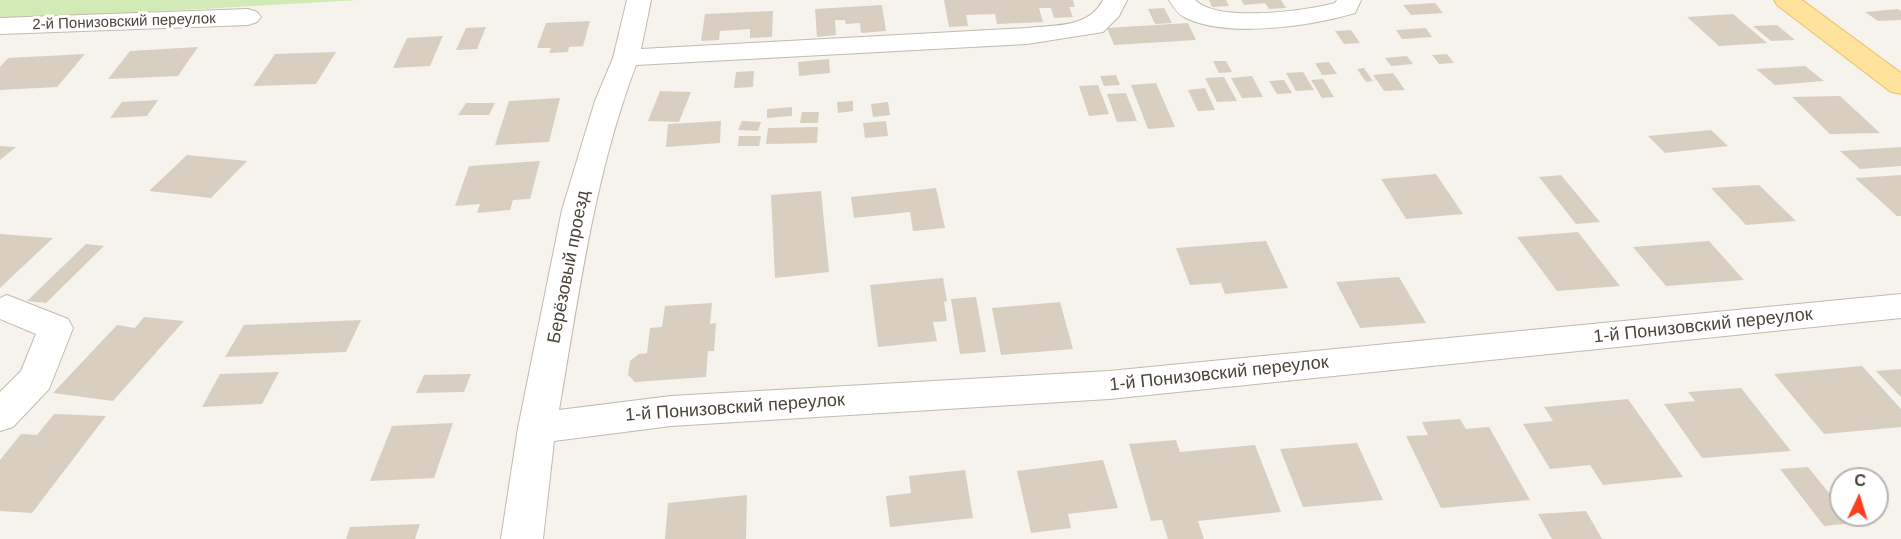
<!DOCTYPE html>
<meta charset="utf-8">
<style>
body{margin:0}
#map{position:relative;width:1901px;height:539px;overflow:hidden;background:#f6f3ec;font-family:Arial,sans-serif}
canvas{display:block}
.north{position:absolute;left:1829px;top:467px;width:60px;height:60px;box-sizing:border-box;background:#fff;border:2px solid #b7b4b0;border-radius:50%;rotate:4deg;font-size:16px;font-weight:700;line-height:24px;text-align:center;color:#4b4439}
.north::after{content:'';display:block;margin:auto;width:21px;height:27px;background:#fc3f1d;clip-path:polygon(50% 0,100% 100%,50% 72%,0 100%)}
</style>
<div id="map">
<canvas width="1901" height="539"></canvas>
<div class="north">С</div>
</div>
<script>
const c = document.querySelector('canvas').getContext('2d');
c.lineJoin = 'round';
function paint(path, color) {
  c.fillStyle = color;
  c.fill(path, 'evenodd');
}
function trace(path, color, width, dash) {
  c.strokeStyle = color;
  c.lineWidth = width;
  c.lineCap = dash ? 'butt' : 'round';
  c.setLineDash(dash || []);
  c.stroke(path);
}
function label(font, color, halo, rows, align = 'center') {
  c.font = font + ' Arial,sans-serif';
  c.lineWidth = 6;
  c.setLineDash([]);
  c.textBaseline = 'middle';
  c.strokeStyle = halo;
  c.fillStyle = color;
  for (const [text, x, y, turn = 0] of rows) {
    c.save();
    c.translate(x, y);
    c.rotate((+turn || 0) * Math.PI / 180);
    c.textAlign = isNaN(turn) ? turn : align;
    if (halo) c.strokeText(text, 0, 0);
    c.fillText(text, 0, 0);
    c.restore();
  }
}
const green = new Path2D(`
 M0 0H359L7 20 0 18Z`);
const building = new Path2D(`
 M944 0H1073L1075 7H1069L1073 17 1054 18 1051 8H1039L1043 22 997 24 995 14 966 15 968 26 949 27Z
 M1209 0H1226L1229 6 1212 7Z
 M1241 0H1281L1286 8 1269 9 1265 3 1244 5Z
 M1435 3 1443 13 1411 15 1403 5Z
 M882 5 886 31 861 33 860 23 846 24 845 20H835L836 35 817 37 815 9Z
 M1164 8 1172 23 1155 24 1148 9Z
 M1898 9 1901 11V20L1878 21 1865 12Z
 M773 11 772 37 750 38V29L720 31 719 40 701 41 705 14Z
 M1733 14 1767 43 1719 46 1687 17Z
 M590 21 583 46 569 47 568 52 549 53 551 48H537L546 23Z
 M1188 23 1196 40 1114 45 1107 28Z
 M1777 25 1795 40 1771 41 1753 26Z
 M486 27 477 49 456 50 466 28Z
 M1426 28 1432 37 1402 39 1396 30Z
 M1351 30 1360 43 1344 44 1335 31Z
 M443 36 430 66 393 68 407 38Z
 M198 47 178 76 108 79 130 51Z
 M336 52 316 84 253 86 275 54Z
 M85 54 57 87 0 90V67L8 58Z
 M1447 54 1454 63 1439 64 1432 55Z
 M1407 56 1413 64 1391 66 1385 58Z
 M829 59 830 73 799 76 798 62Z
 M1213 61H1226L1232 72 1219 73Z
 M1329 62 1337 74 1322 75 1315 63Z
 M1805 66 1824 81 1775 85 1756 69Z
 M1364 68 1373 81 1366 82 1357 69Z
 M754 71 753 87 734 88 736 72Z
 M1303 72 1314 90 1296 91 1286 73Z
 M1393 73 1405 90 1384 91 1373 75Z
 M1116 75 1120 85 1104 86 1100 76Z
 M1252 76 1263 97 1242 98 1231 78Z
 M1224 77 1237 101 1217 102 1205 78Z
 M1323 79 1334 97 1322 98 1311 80Z
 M1284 80 1292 93 1277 94 1269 81Z
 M1156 83 1175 127 1148 129 1131 85Z
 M1098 85 1109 114 1089 116 1079 86Z
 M1205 88 1215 110 1198 111 1188 90Z
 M660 91 691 92 679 122 648 121Z
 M1126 93 1137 121 1117 122 1107 94Z
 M1840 96 1880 133 1830 134 1792 97Z
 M560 98 549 142 495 145 509 101Z
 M158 100 147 116 110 118 122 102Z
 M853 101V111L838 113 837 102Z
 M888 102 890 115 873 117 871 104Z
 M466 103H495L489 115H458Z
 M792 107V116L767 118V109Z
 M802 112H819L818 123H800Z
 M721 121 720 143 666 147 668 124Z
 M742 121 761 122 758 131 738 130Z
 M886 121 888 136 865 138 863 123Z
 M818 127 817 143 766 144 768 128Z
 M1711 130 1728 146 1665 153 1648 136Z
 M739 136H761L759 146H738Z
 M0 146 16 147 0 160Z
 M1901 147V166L1860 169 1840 151Z
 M187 155 247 161 211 198 149 191Z
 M540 161 530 199 513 200 510 210 477 213 480 204 455 206 469 166Z
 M1436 174 1463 214 1406 219 1381 179Z
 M1561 175 1600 222 1576 224 1539 177Z
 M1901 175V216H1897L1855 178Z
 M1759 185 1796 221 1746 225 1711 188Z
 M936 188 945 228 913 231 910 212 854 218 851 197Z
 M821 191 829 272 775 278 771 195Z
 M1578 232 1620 286 1557 291 1517 237Z
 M0 234 53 238 0 288Z
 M1266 241 1288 288 1225 294 1221 283 1190 285 1176 248Z
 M1709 241 1744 280 1666 286 1633 247Z
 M86 244 104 246 46 303 27 301Z
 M1399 277 1426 323 1360 328 1336 282Z
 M943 278 947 301 944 302 947 321 933 322 937 341 878 347 870 285Z
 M976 297 986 352 960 354 951 299Z
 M1060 302 1073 349 1001 355 992 308Z
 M712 303 710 324 716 323 714 351H708L706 377 635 382 628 375 630 361 639 354 647 353 650 328 662 327 665 306Z
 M144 317 184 321 113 401 53 393 117 325 135 328Z
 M361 320 346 352 225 357 244 325Z
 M1862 366 1901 409V427L1824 434 1774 374Z
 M1901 369V397L1876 371Z
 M279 372 262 404 202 407 220 374Z
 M471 374 464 392 416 393 424 375Z
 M1741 388 1791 451 1702 458 1664 404 1695 401 1688 392Z
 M1628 399 1683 477 1603 485 1590 465 1550 469 1523 424 1553 421 1544 407Z
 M54 414 106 416 32 513 0 511V460L21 434 37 435Z
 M1460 419 1466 429 1489 427 1530 500 1441 508 1406 436 1428 435 1422 422Z
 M453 423 434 478 370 481 392 426Z
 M1176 440 1180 452 1255 445 1281 512 1198 521 1204 539H1168L1162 520 1151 521 1129 444Z
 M1357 443 1383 500 1303 507 1280 449Z
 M1103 460 1118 508 1068 514 1071 528 1031 533 1017 471Z
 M1808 467 1841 508V515H1847L1853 523 1824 526 1780 469Z
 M965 470 973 518 890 527 886 496 911 493 909 476Z
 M747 495 746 539H665L668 503Z
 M1586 511 1602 539H1552L1538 514Z
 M420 524 415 539H346L350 527Z`);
const minor = new Path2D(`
 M627 0H651L641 49 1027 28C1055 25 1089 28 1103 0H1127L1119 16 1103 32 1027 44 636 65C594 176 579 294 559 410L671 396 1109 371 1901 294V318L1109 399 671 426 554 441 543 539H501L518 428 562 210 595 101 613 58Z
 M1169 0H1195C1218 23 1305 11 1335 3L1337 0H1361L1355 13C1311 26 1226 39 1184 17 1178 14 1173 6 1169 0Z
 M248 9 257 12 261 17 257 22 248 25 0 34V18Z
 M7 295 68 319 73 328 49 389 13 427 0 431V392L21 371 36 334 0 319V298Z`);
const major = new Path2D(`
 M1774 0H1802L1901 73V94L1891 92 1777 5Z`);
const farStreetnames = [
 ["2-й Понизовский переулок",124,22,-2]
];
const streetNames = [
 ["Берёзовый проезд",569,267,-79],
 ["1-й Понизовский переулок",1703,326,-6],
 ["1-й Понизовский переулок",1219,374,-6],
 ["1-й Понизовский переулок",735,408,-4]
];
paint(green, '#d2eab5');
paint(building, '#d8cfc1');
trace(minor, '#c2bbae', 2);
trace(major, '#e6c16a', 2);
paint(minor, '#fff');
paint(major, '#ffe39c');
label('15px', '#4b4439', '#fff', farStreetnames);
label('18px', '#4b4439', '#fff', streetNames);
</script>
